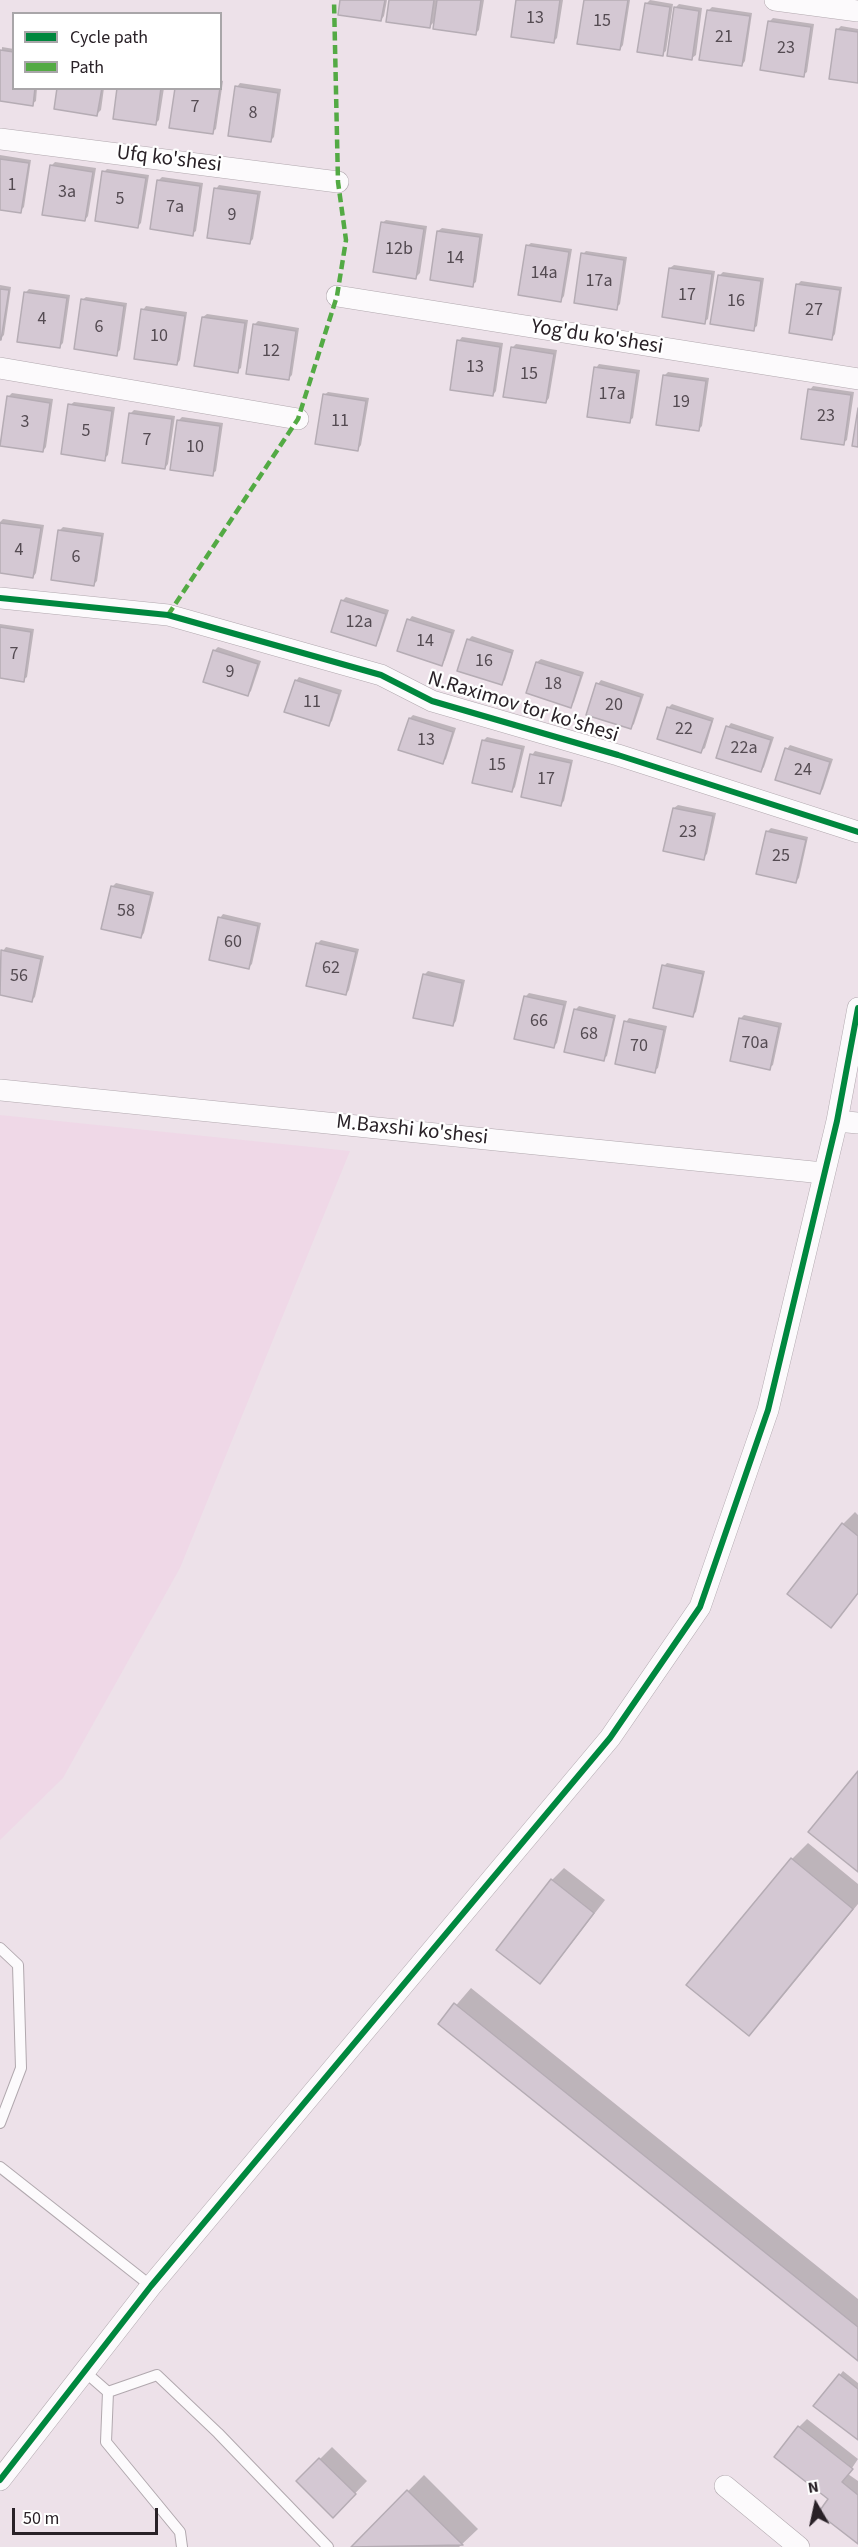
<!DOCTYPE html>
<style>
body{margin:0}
#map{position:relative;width:858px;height:2547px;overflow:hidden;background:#ede1e9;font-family:"Source Sans 3",sans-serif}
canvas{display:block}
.legend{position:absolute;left:12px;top:12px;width:210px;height:78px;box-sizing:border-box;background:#fff;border:2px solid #a9a6a9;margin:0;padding:8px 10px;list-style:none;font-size:18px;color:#292127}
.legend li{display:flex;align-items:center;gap:12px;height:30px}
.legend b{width:30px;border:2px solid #a9a6a9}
.north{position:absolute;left:786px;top:2475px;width:60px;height:60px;-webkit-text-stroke:4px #fff;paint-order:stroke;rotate:351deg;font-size:16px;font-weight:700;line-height:24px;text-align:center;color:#292127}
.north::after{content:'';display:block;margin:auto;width:21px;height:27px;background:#292127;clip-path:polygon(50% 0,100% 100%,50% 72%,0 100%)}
.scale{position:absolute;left:12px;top:2508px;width:146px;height:27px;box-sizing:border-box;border:3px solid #292127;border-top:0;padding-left:8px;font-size:18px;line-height:21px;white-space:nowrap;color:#292127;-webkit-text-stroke:4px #fff;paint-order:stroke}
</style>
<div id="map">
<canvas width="858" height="2547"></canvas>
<ul class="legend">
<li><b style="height:8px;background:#00873e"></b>Cycle path</li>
<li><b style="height:8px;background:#53aa44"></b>Path</li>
</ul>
<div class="north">N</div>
<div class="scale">50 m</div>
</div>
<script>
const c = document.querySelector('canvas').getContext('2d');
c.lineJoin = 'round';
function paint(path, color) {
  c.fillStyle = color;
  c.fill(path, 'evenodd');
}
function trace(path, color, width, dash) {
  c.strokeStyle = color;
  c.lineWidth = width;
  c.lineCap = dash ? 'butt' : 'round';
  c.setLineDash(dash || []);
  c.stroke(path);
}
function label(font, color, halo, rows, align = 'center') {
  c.font = font + ' "Source Sans 3",sans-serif';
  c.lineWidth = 4.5;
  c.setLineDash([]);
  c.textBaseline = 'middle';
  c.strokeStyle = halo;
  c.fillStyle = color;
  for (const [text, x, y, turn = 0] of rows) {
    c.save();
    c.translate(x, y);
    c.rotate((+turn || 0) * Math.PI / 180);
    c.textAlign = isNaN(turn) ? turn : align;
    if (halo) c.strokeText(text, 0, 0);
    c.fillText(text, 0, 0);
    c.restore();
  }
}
const built = new Path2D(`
 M0 1115 350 1151 180 1568 63 1778 0 1840Z`);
const shadow = new Path2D(`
 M342 0H387L384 16 381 20Z
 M391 0H484L479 30 476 33 436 20 429 27Z
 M518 0H563L557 38 553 42Z
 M585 0H630L623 45 620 49Z
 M650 0 673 4 666 51 662 54 646 4Z
 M679 4 702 8 696 55 692 58 675 8Z
 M712 7 752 13 745 61 742 65 708 11Z
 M773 18 814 24 807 72 803 75 770 21Z
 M841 26 858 29V82L837 30Z
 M2 47 14 49V88H37L36 101 32 104 0 100Z
 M220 80 223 81 216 129 212 132 177 88H220Z
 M240 83 281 89 274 137 270 141 237 87Z
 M59 88H104L101 110 97 114Z
 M119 88H164L159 120 155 124Z
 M0 155 31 160 24 207 20 211 0 208Z
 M55 162 96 168 88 216 85 220 51 166Z
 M107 169 149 175 141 223 138 226 104 172Z
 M162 177 203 183 196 231 192 234 158 181Z
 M219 185 261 191 253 239 250 242 216 189Z
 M386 220 427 226 420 273 416 277 382 223Z
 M442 228 483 234 476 282 472 285 438 231Z
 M531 243 572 249 564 296 561 300 527 246Z
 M586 251 627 257 620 304 616 308 583 254Z
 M674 265 715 271 708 319 704 322 670 268Z
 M723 272 764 278 757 326 753 329 720 275Z
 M801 281 842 287 835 334 832 338 791 332 798 284Z
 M0 285 11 287 4 335 1 338Z
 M29 289 70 295 63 343 60 346 26 292Z
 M86 297 127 303 120 350 116 354 82 300Z
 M146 306 187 312 180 360 177 364 143 310Z
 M207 314 248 320 241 368 237 371 203 317Z
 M258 321 299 328 292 375 288 379 254 325Z
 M462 337 503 343 496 391 493 395 459 341Z
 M516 344 557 350 549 398 546 402 512 348Z
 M599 364 640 370 633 418 629 421 596 368Z
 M668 372 709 378 702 426 698 430 664 376Z
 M813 386 854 392 847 440 843 443 810 390Z
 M328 392 369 398 361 445 358 449 324 395Z
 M12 393 53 399 46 447 43 451 8 397Z
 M74 402 115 407 108 455 104 459 70 405Z
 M134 410 175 416 168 464 165 468 130 414Z
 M182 417 223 423 216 471 212 474 179 420Z
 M3 519 44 525 36 573 33 577 0 572V522Z
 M63 527 104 533 97 581 94 584 60 530Z
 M346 597 389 610 379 640 376 644 333 631 343 600Z
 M412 616 455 630 445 660 442 664 409 620Z
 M0 624 34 629 27 677 23 680 0 677Z
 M472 636 514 650 505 680 501 684 468 640Z
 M218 647 261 661 251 691 247 695 214 651Z
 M541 659 584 672 574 702 570 706 528 692 537 662Z
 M299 677 342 690 332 721 329 724 296 681Z
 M601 680 644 694 634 724 630 728 598 684Z
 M672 704 714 718 705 748 701 751 668 708Z
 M413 715 456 728 446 759 443 762 410 718Z
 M731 723 774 737 764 767 761 771 728 727Z
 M487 737 525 746 515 787 512 791 483 741Z
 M790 745 833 759 823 789 820 793 787 749Z
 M535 751 573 760 564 801 560 805 532 755Z
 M678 805 716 813 707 854 703 858 674 808Z
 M771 828 808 837 799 878 796 881 767 832Z
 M116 883 154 892 144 933 141 937 112 887Z
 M223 914 261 923 252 964 248 968 220 918Z
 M321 940 359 949 349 990 346 994 317 944Z
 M6 947 44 956 35 997 31 1001 0 993V963L3 951Z
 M667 963 705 971 696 1012 692 1016 664 966Z
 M428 971 465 980 456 1021 453 1025 424 975Z
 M529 993 567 1001 557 1043 554 1046 525 997Z
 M579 1006 616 1015 607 1056 603 1059 575 1010Z
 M744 1015 782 1023 773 1065 769 1068 741 1018Z
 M629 1018 667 1026 658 1068 654 1071 626 1022Z
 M855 1512 858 1515V1594L831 1626 843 1524Z
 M808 1843 858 1884V1904L765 2018 749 2034 792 1859Z
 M564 1868 605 1900 551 1970 539 1982 552 1880Z
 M471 1988 858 2299V2359L440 2024Z
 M843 2371 858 2383V2438L840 2375Z
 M807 2419 858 2459 848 2474 858 2481V2542L831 2498 799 2427Z
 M332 2447 367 2481 333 2516 298 2481Z
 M424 2475 478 2529 459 2547H353Z`);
const building = new Path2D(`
 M340 0H385L381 21 338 15Z
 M389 0H434L430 28 386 22Z
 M437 0H481L476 35 433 29Z
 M516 0H560L554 43 511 37Z
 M584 0H628L620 50 577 44Z
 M645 3 670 7 663 56 637 52Z
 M674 7 699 11 692 60 667 56Z
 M707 10 750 16 742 66 699 60Z
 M768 21 811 27 804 77 760 70Z
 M836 29 858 32V83L829 79Z
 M0 50 14 52V88H35L33 106 0 101Z
 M235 86 278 93 271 142 228 136Z
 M57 88H102L97 116 54 109Z
 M117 88H161L156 125 113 119Z
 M175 88H220L213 134 169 128Z
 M0 159 29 163 21 213 0 210Z
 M50 165 93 172 85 221 42 215Z
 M102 171 146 178 138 228 95 221Z
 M157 180 200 186 193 236 150 229Z
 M214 188 258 194 250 244 207 238Z
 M381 222 424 229 416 279 373 272Z
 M437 231 480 237 473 287 430 280Z
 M526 245 569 252 561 302 518 295Z
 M581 253 624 260 617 310 574 303Z
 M669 268 712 274 705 324 662 317Z
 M718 275 761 281 754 331 710 324Z
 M796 284 840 290 832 340 789 333Z
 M0 289 9 290 1 340H0Z
 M24 292 67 298 60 348 17 342Z
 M81 299 124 306 117 356 74 349Z
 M141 309 185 316 177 365 134 359Z
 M202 317 245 323 238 373 194 366Z
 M253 324 296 331 289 380 246 374Z
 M457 340 500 347 493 396 450 390Z
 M511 347 554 354 546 403 503 397Z
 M594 367 637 373 630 423 587 417Z
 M663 375 706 381 699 431 656 425Z
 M808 389 851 395 844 445 801 439Z
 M323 394 366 401 358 451 315 444Z
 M7 396 50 403 43 452 0 446Z
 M68 404 112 411 105 461 61 454Z
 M858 408V447L852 446Z
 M129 413 172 419 165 469 122 463Z
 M177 420 220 426 213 476 170 470Z
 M0 523 41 528 33 578 0 573Z
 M58 530 102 536 94 586 51 580Z
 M341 600 386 614 376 646 331 632Z
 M407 619 452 633 442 666 397 651Z
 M0 627 31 632 24 682 0 678Z
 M467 639 512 653 502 685 457 671Z
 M213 650 258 664 248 696 203 682Z
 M536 662 581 676 571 708 526 693Z
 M295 680 339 694 329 726 284 712Z
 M596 683 641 697 631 729 586 715Z
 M667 707 712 721 701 753 657 739Z
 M409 718 453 732 443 764 398 750Z
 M726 726 771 740 761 772 716 758Z
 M482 740 522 749 512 792 472 783Z
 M785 748 830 762 820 794 775 780Z
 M530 754 571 763 561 806 521 797Z
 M673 808 713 816 704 860 663 851Z
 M766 831 806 840 796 883 756 874Z
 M111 886 151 895 141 938 101 929Z
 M218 917 258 926 249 969 209 960Z
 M316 943 356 952 346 995 306 986Z
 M1 950 41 959 32 1002 0 995Z
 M662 965 703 974 693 1017 653 1008Z
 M423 974 462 983 453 1026 413 1018Z
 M524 996 564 1005 554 1048 514 1039Z
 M574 1009 614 1018 604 1061 564 1052Z
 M739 1018 779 1027 770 1070 730 1061Z
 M624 1021 664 1030 655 1073 615 1064Z
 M842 1523 858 1536V1593L831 1628 787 1594Z
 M858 1771V1872L808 1832Z
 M791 1858 853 1909 749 2036 686 1985Z
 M551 1879 594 1913 540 1984 496 1950Z
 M454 2003 858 2327V2361L438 2024Z
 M839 2374 858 2389V2440L813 2406Z
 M798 2426 853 2469 842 2482 858 2495V2544L818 2513 828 2499 774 2457Z
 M319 2458 356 2494 333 2518 296 2481Z
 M407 2490 463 2545 351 2547Z`);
const service = new Path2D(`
 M0 1948 18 1965 21 2068 0 2123
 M0 2167 151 2286
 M84 2371 108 2392 157 2375 218 2433 328 2547
 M108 2392 106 2442 180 2532 182 2547`);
const minor = new Path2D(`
 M775 0 858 11
 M0 139 338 182
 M337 296 858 379
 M0 368 298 419
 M0 598 168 615 381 675 432 701 618 755 858 832
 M0 1090 823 1173
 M837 1121 858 1123
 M0 2480 151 2286 610 1738 700 1607 768 1410 837 1121 858 1008
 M725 2486 799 2547`);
const quiet = new Path2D(`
 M168 615 298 419 337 296 346 240 338 182 334 0`);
const cycleway = new Path2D(`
 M0 598 168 615 381 675 432 701 618 755 858 832
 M0 2480 151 2286 610 1738 700 1607 768 1410 837 1121 858 1008`);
const numberNames = [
 ["13",535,19],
 ["15",602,22],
 ["21",724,38],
 ["23",786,49],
 ["7",195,108],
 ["8",253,114],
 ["1",12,186],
 ["3a",67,193],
 ["5",120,200],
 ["7a",175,208],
 ["9",232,216],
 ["12b",399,250],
 ["14",455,259],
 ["14a",544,274],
 ["17a",599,282],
 ["17",687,296],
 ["16",736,302],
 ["27",814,311],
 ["4",42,320],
 ["6",99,328],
 ["10",159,337],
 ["12",271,352],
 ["13",475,368],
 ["15",529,375],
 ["17a",612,395],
 ["19",681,403],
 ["23",826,417],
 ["11",340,422],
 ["3",25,423],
 ["5",86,432],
 ["7",147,441],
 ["10",195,448],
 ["4",19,551],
 ["6",76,558],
 ["12a",359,623],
 ["14",425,642],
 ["7",14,655],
 ["16",484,662],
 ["9",230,673],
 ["18",553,685],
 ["11",312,703],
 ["20",614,706],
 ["22",684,730],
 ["13",426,741],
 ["22a",744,749],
 ["15",497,766],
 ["24",803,771],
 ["17",546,780],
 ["23",688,833],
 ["25",781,857],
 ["58",126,912],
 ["60",233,943],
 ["62",331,969],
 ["56",19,977],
 ["66",539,1022],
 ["68",589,1035],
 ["70a",755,1044],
 ["70",639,1047]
];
const streetNames = [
 ["Ufq ko'shesi",169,160,7],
 ["Yog'du ko'shesi",597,338,9],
 ["N.Raximov tor ko'shesi",523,708,17],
 ["M.Baxshi ko'shesi",412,1131,6]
];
paint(built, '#efd8e7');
paint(shadow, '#0003');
paint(building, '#d4c8d3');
trace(building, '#b5acb4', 1.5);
trace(service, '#b1a8ae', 12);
trace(minor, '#b1a8ae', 22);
trace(service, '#fcfafc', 10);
trace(minor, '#fcfafc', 21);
trace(quiet, '#53aa44', 4.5, [9, 4.5]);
trace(cycleway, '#00873e', 6);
label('18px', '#544b52', null, numberNames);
label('21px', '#292127', '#fff', streetNames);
</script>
